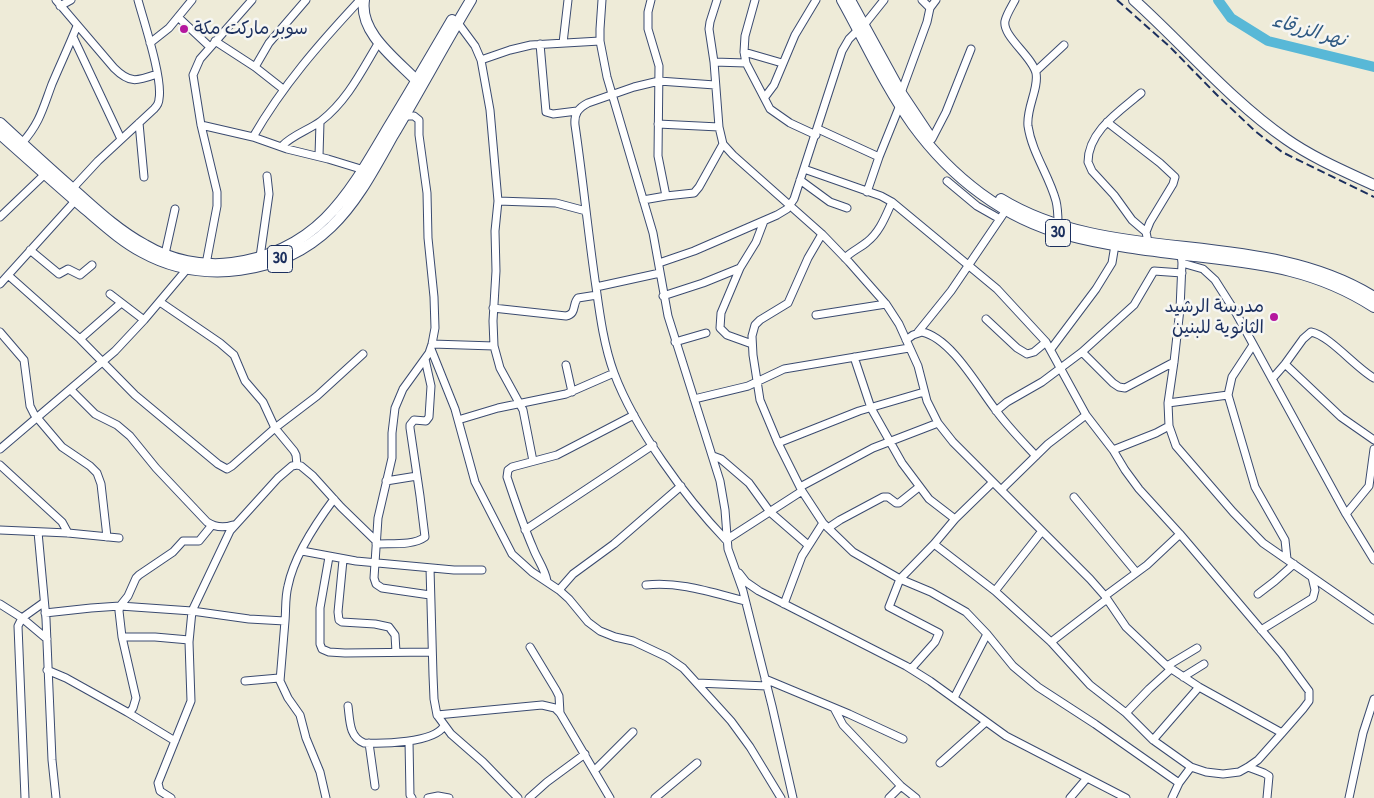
<!DOCTYPE html>
<meta charset="utf-8">
<style>
body{margin:0}
canvas{display:block;background:#eeebd8}
</style>
<canvas width="1374" height="798"></canvas>
<script>
const c = document.querySelector('canvas').getContext('2d');
c.lineJoin = 'round';
function trace(path, color, width, dash) {
  c.strokeStyle = color;
  c.lineWidth = width;
  c.lineCap = dash ? 'butt' : 'round';
  c.setLineDash(dash || []);
  c.stroke(path);
}
function label(font, color, halo, rows, align = 'center') {
  c.font = font + ' "Patrick Hand","Playpen Sans Arabic",sans-serif';
  c.lineWidth = 5;
  c.setLineDash([]);
  c.textBaseline = 'middle';
  c.strokeStyle = halo;
  c.fillStyle = color;
  for (const [text, x, y, turn = 0] of rows) {
    c.save();
    c.translate(x, y);
    c.rotate((+turn || 0) * Math.PI / 180);
    c.textAlign = isNaN(turn) ? turn : align;
    if (halo) c.strokeText(text, 0, 0);
    c.fillText(text, 0, 0);
    c.restore();
  }
}
const river = new Path2D(`
 M1218 0 1231 18 1268 41 1374 67`);
const street = new Path2D(`
 M56 0 114 68C130 84 137 81 157 74
 M602 0 600 29V41L607 77 653 233 668 316 720 481 725 510 728 549 743 591 772 706 793 798
 M651 0 648 12V29L659 66 658 156 666 196
 M717 0 710 22 709 29 714 62 719 127 723 144 733 155 822 234 849 262 886 304 899 324 918 366 927 401 938 423 953 442 1090 579 1105 596 1126 627 1167 666 1199 687 1282 733
 M755 0 745 36 744 52 746 63 770 109 790 123 816 135
 M922 0 930 8
 M1015 0C1012 6 1007 13 1005 21 1002 36 1032 56 1036 73 1039 89 1026 108 1028 126 1032 153 1049 175 1056 201 1058 209 1058 217 1058 224
 M60 6 71 0
 M178 17 210 47
 M458 23 475 46 481 60 490 110 498 201 495 231 496 271 493 321 494 346 500 368 523 410 533 461
 M864 25 884 0
 M73 37 121 139
 M215 41 255 67 283 89
 M150 43 169 28 192 0
 M563 43 568 0
 M540 44 546 112 553 114 577 111
 M744 52 782 63
 M481 60 510 50 531 45 600 41
 M714 62 746 63
 M255 67 269 43 306 0
 M1036 71 1064 45
 M715 85 659 81 634 87 588 103C578 108 574 114 575 125 583 179 588 233 596 287 600 316 604 346 614 373 635 429 685 497 726 540L802 491
 M901 93 927 22 930 8 936 0
 M1141 93C1120 111 1088 131 1088 162L1092 171 1114 195 1132 220 1146 232
 M765 97 774 85 795 35 816 0
 M405 116H414L419 120V135L427 193 428 238 434 297 435 328 432 344 429 353 403 389 395 408 392 433V458L378 518 374 578 376 584 382 588 430 595
 M1107 122 1160 163 1175 177 1173 184 1150 222 1146 232 1148 242
 M139 123 144 177
 M658 124 719 127
 M201 125 253 137 287 149 328 159 364 170
 M818 129 879 157
 M253 137C283 85 319 44 360 0
 M932 139 946 112 971 49
 M22 143C40 123 43 108 52 84 60 65 69 46 77 26
 M282 146C292 135 309 130 321 121 348 100 362 70 379 42
 M319 156 320 122
 M804 169 881 196 892 202 997 289 1046 342 1086 415 1113 450 1125 470 1139 489 1180 534 1281 653 1309 691V701L1303 709 1282 733 1258 760 1248 767 1239 772 1223 774 1206 772 1191 767 1153 740 1126 713 1090 685 1051 642 995 591 934 544
 M800 180 830 202 847 208
 M947 181 977 206 1000 219
 M72 189 98 161 154 109C157 106 159 103 159 99 163 79 144 22 138 0
 M867 192 879 157 900 105
 M643 200 666 196 694 193 699 187 723 144
 M498 201 556 203 586 211
 M0 217 45 174
 M822 234 808 258 788 303 760 320 755 325 752 336 753 355 760 400 778 443 802 491 823 523 853 552 900 579 931 592 966 612 987 634 1013 666 1038 687 1095 724 1179 783
 M30 250 59 274 68 269 80 275 92 265
 M165 254 175 209
 M1181 254 1182 263 1180 309 1174 362 1168 403 1169 426 1176 446 1233 512 1263 543 1374 620
 M260 257 269 194 267 176
 M845 258C852 251 860 248 867 242 880 232 886 215 892 202
 M659 263 694 251 777 215 787 209 794 199 842 51 849 39 858 30
 M1182 263 1203 269 1215 280 1236 313 1346 514 1374 560
 M206 264 217 206V192L201 125 193 75 200 59 252 0
 M740 268 721 313 720 328 727 335 752 344
 M8 275 80 339 135 395 218 464 227 469 232 466 275 428 317 396 363 354
 M0 284 75 201
 M596 287 660 273
 M110 294 144 320
 M663 296 703 283 740 268 756 242 764 221
 M160 302 220 343 234 355 245 381 263 402 275 428 294 451 296 455 297 465
 M493 308 566 316C577 314 572 304 578 298L597 295
 M816 315 886 304
 M986 319 1017 348 1027 354 1034 352 1046 342
 M0 332 24 360 30 406 34 414 62 447 90 466 97 473 101 484 107 537
 M918 332 951 291 1006 210
 M80 339 121 303
 M906 340 913 335 922 332C951 338 978 387 995 409 1007 426 1022 441 1036 456
 M675 342 706 333
 M432 344 494 346
 M1253 345 1232 377 1228 395 1255 487 1285 540 1287 559
 M431 349 455 409 475 482 512 554 532 572 559 590 569 599 588 622 600 631 615 637 633 641 667 657 683 668 731 721 750 747 781 798
 M1051 349 1096 289 1112 263 1115 245
 M1082 352 1113 383 1119 387 1125 388 1174 362
 M854 357 871 408 902 463 929 499 955 519
 M1285 364 1341 417 1374 440
 M566 365 572 392
 M1272 379 1285 364 1303 339 1311 332C1329 335 1356 368 1374 378
 M71 390 95 414 117 425 130 436 156 468 207 522C216 528 224 528 233 525
 M694 399 748 386 784 369 909 348
 M1168 403 1228 395
 M996 411 1007 402 1042 382 1082 352 1134 305 1154 271 1182 273
 M458 420 498 408 566 394 614 373
 M778 443 859 411 924 392
 M0 449 115 351 144 320 187 269
 M1113 450 1156 433 1169 426
 M713 456 721 459 749 483 770 512 808 545
 M0 465 62 522 68 533
 M386 481 417 476
 M800 487 873 448 938 423
 M1001 490 1048 444 1086 415
 M1074 497 1136 572
 M1346 514 1369 486 1374 449
 M828 528 840 520 883 497H888L896 503H899L919 487
 M0 530 68 533 119 538
 M525 530 653 445
 M38 532 46 619 52 760 56 798
 M376 544C390 543 413 546 425 537L420 496 410 428V425L414 420 426 421 429 417 431 386 425 359
 M302 551 356 561 454 570H482
 M329 557 320 608V644L322 649 329 652 345 653 432 652
 M343 560 338 612 339 620 342 622 375 624 389 627 395 635 396 652
 M430 568 433 675 434 699 437 715 451 734 483 762 518 798
 M739 573 746 582 759 591 906 666 930 681 1006 736 1126 798
 M547 581C545 569 537 559 533 548 523 525 515 501 507 477L508 470 512 467 557 455 634 415
 M646 585C679 581 713 593 745 601
 M559 590 573 574 614 544 681 486
 M995 591 1042 531
 M1258 594 1275 581 1294 564
 M1105 596 1147 565 1180 534
 M0 604 22 618 47 639
 M784 604 802 556 823 523
 M45 613 91 608 120 606 192 611 189 642 191 701 158 783 160 791 171 798
 M285 621C286 609 285 597 288 586 294 556 316 523 334 499
 M1261 630 1313 598 1315 590 1312 577
 M189 640 155 637H122L119 611 120 606 128 596 136 578 139 575 173 552 183 541H199L212 525
 M1051 642 1107 599
 M530 647 556 690 559 696 560 713
 M1167 666 1197 648
 M911 669 935 642 939 633 889 607 900 579 934 544 955 519 993 482
 M47 670 66 678 127 712H130L133 708 136 698 122 637
 M1183 677 1204 664
 M765 679 849 714 903 739
 M245 681 279 678
 M697 683 767 686
 M954 698 987 634
 M348 706C350 721 349 737 364 743 382 744 434 743 444 726
 M834 708 843 725 901 786 916 798
 M127 712 175 741
 M1126 713 1149 689 1171 669
 M437 715 542 705 555 708 560 713 610 798
 M1153 740 1199 687
 M409 741 410 795 412 798
 M369 743 375 786
 M940 763 986 722
 M1248 767 1264 773 1269 776 1267 798
 M595 770 633 732
 M25 798 18 626 22 618 43 603
 M326 798 320 772 306 738 300 715 288 698 280 681 285 621 249 619 192 611 230 531 278 478 292 466 297 465 301 466 313 476 341 507 376 541
 M428 798 438 796 449 798
 M529 798 547 782 585 754
 M655 798 697 763
 M889 798 901 786
 M1070 798 1087 778
 M1172 798 1179 783 1191 767
 M1349 798 1363 733 1374 699`);
const secondary = new Path2D(`
 M364 0C359 33 396 59 417 81
 M1134 0C1185 46 1230 100 1286 139 1313 158 1344 171 1374 185`);
const primary = new Path2D(`
 M842 0C865 41 885 86 913 125 951 177 1004 219 1067 235 1108 246 1152 251 1194 256 1262 264 1315 269 1374 307
 M850 0 901 93 929 135
 M0 123C27 148 54 173 82 197 101 214 121 232 145 245 170 260 203 267 232 263 318 251 348 196 388 128 410 92 431 56 452 20
 M0 134C28 159 56 184 85 209 103 224 121 241 142 252 202 285 281 275 331 227 357 202 374 169 392 137 419 92 444 45 471 0
 M1001 199C1112 267 1262 227 1374 297`);
const rail = new Path2D(`
 M1117 0 1170 47 1218 96 1255 131 1282 152 1374 197`);
const markers = [
 [184,29,5,"#b5179e"],
 [1274,317,5,"#b5179e"]
];
const shields = [
 [1058,233,25],
 [280,259,25]
];
const shieldNames = [
 ["30",1058,233],
 ["30",280,259]
];
const poiNames = [
 ["سوبر ماركت مكة",194,29],
 ["مدرسة الرشيد",1264,307,"right"],
 ["الثانوية للبنين",1264,328,"right"]
];
const waterNames = [
 ["نهر الزرقاء",1309,31,16]
];
trace(river, '#58b8d7', 10);
trace(street, '#3b4b70', 9);
trace(secondary, '#3b4b70', 12);
trace(primary, '#3b4b70', 12);
trace(street, '#fff', 7);
trace(secondary, '#fff', 10);
trace(primary, '#fff', 10);
trace(rail, '#1b2f5e', 2, [8, 4]);
for (const [x, y, r, color] of markers) {
  const dot = new Path2D();
  dot.arc(x, y, r, 0, 2 * Math.PI);
  c.fillStyle = color;
  c.fill(dot);
  trace(dot, '#f6f6f2', 2);
}
for (const [x, y, w] of shields) {
  const box = new Path2D();
  box.roundRect(x - w / 2, y - 13.5, w, 27, 4);
  c.fillStyle = '#f6f6f2';
  c.fill(box);
  trace(box, '#1b2f5e', 1);
}
label('bold 16px', '#1b2f5e', null, shieldNames);
label('18px', '#1b2f5e', '#f6f6f2', poiNames, 'left');
label('italic 19px', '#2d5882', '#f6f6f2', waterNames);
</script>
